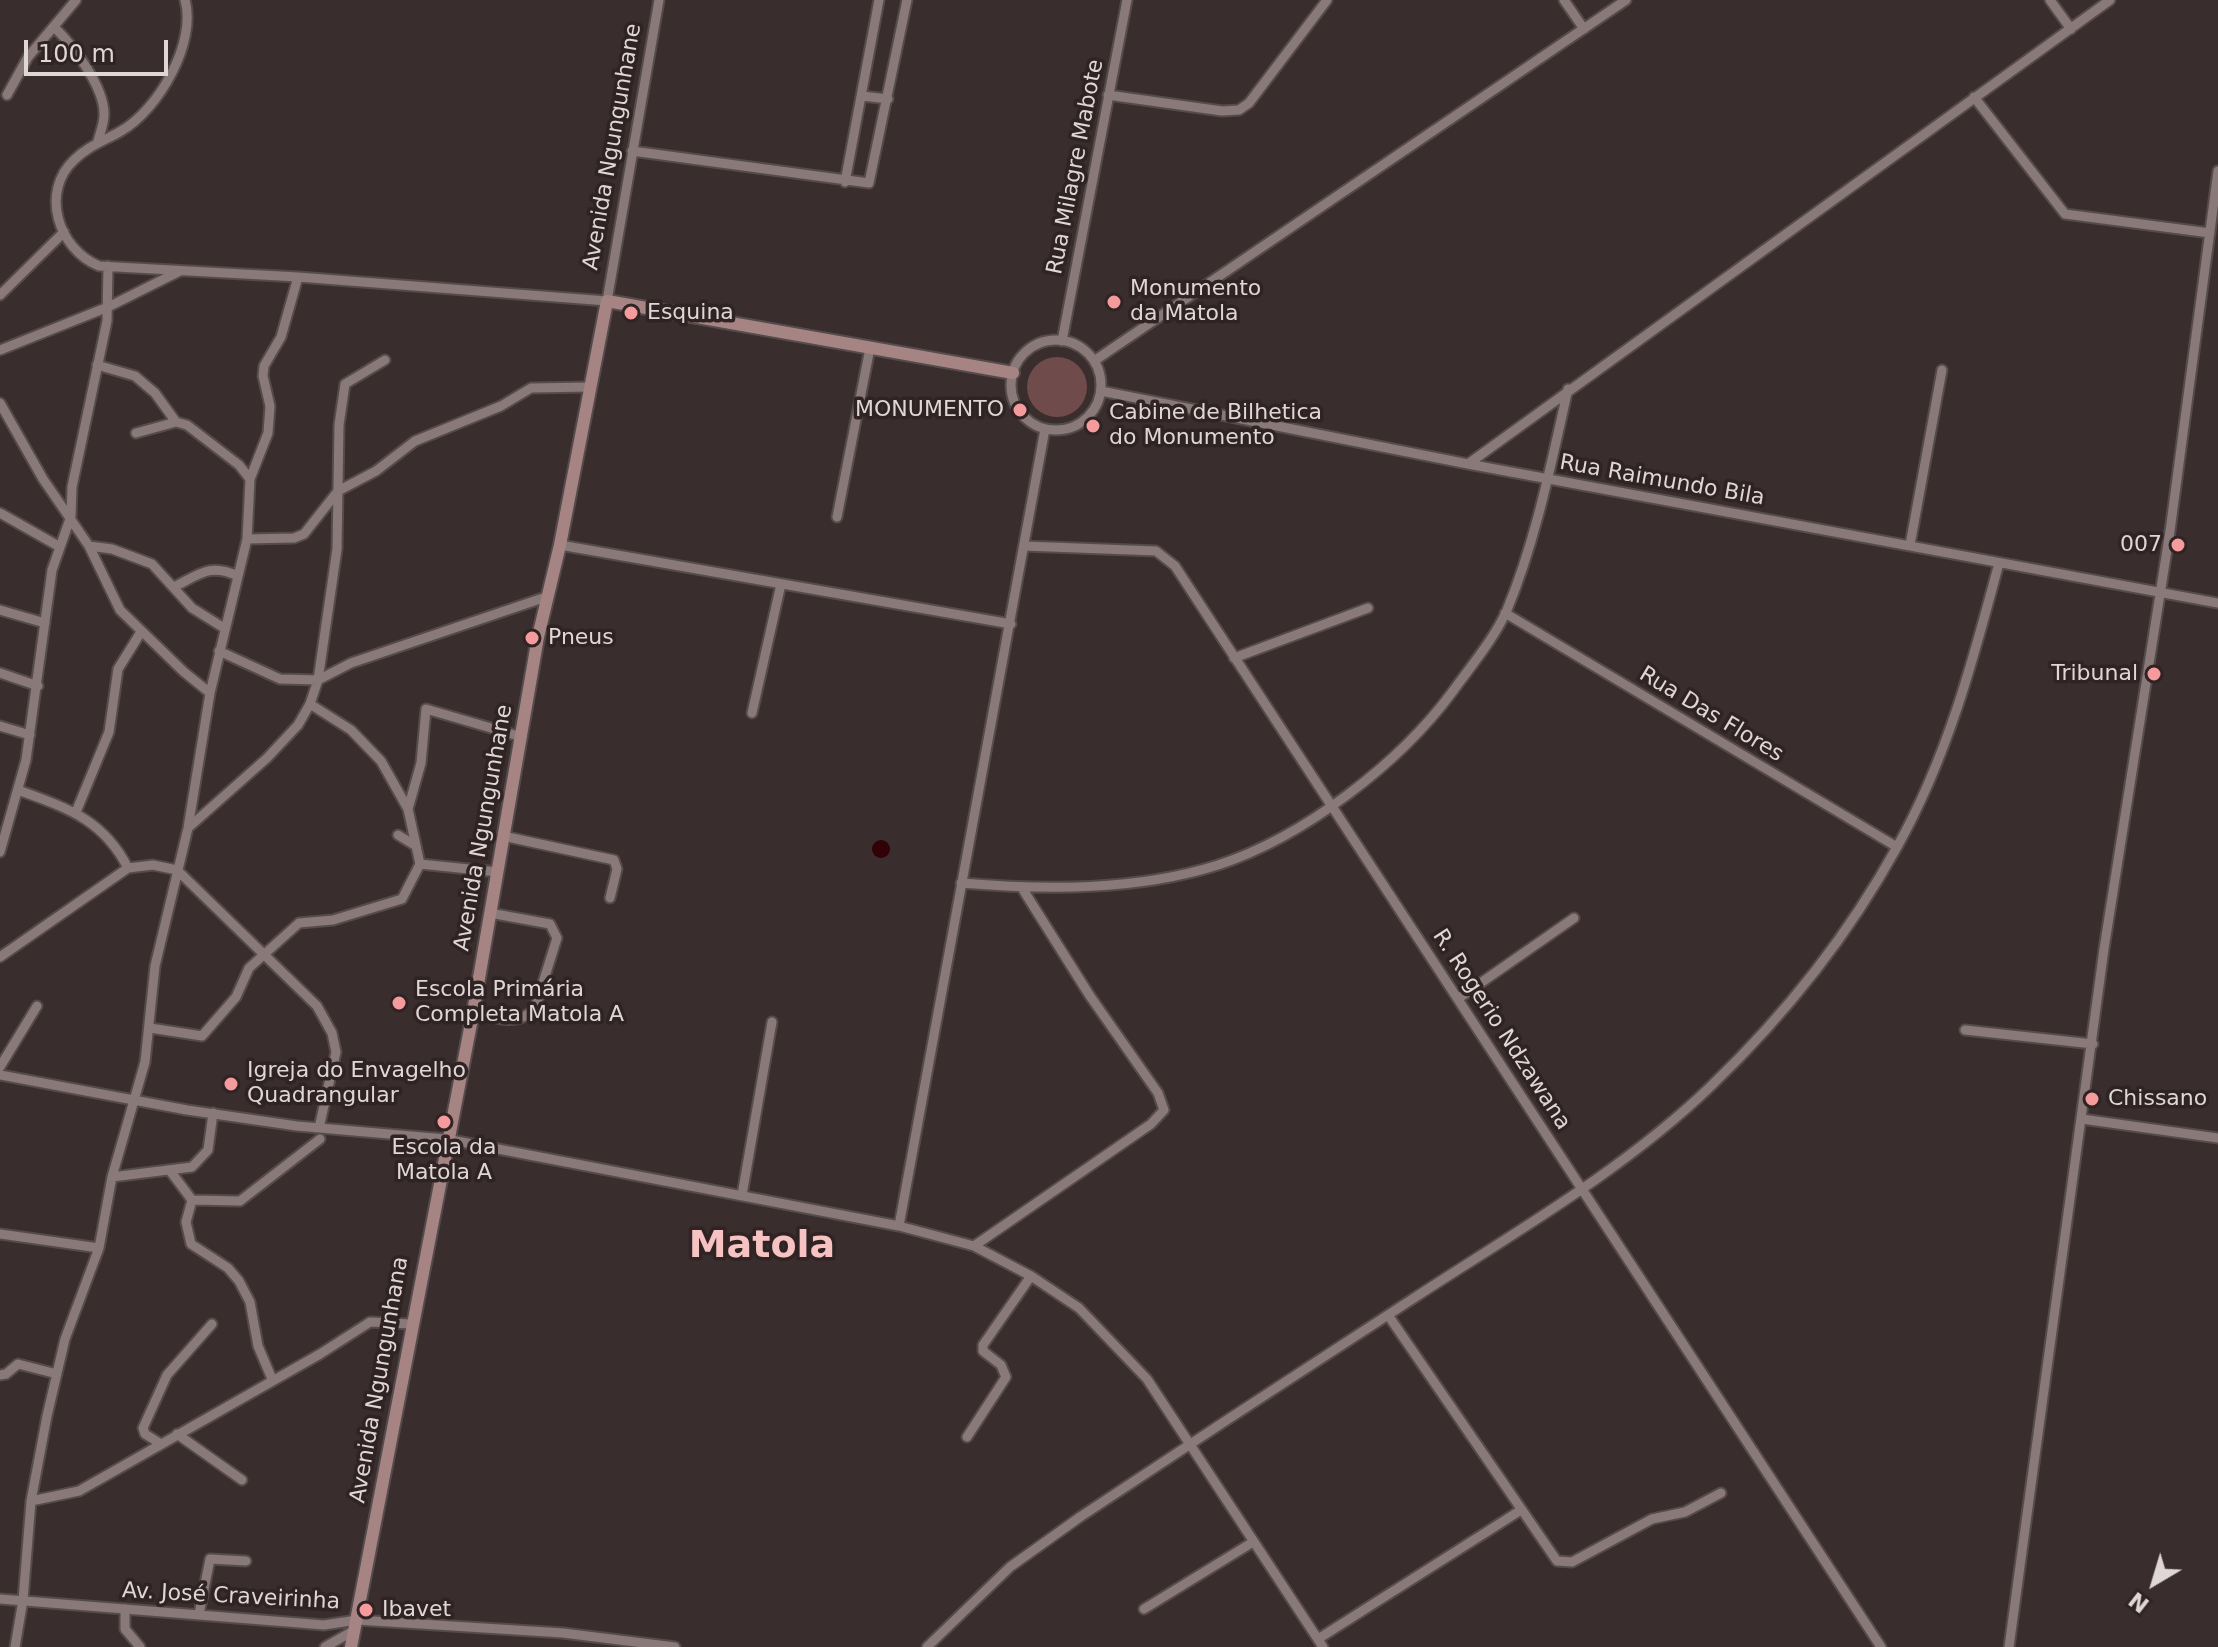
<!DOCTYPE html>
<meta charset="utf-8">
<style>
body{margin:0}
#map{position:relative;width:2218px;height:1647px;overflow:hidden;background:#3a2d2d;font-family:"DejaVu Sans",sans-serif}
canvas{display:block}
.north{position:absolute;left:2114px;top:1543px;width:80px;height:80px;-webkit-text-stroke:6px #302323;paint-order:stroke;rotate:218deg;font-size:22px;font-weight:700;line-height:32px;text-align:center;color:#dfd6d6}
.north::after{content:'';display:block;margin:auto;width:28px;height:36px;background:#dfd6d6;clip-path:polygon(50% 0,100% 100%,50% 72%,0 100%)}
.scale{position:absolute;left:24px;top:40px;width:144px;height:36px;box-sizing:border-box;border:4px solid #dfd6d6;border-top:0;padding-left:10px;font-size:24px;line-height:28px;white-space:nowrap;color:#dfd6d6;-webkit-text-stroke:6px #302323;paint-order:stroke}
</style>
<div id="map">
<canvas width="2218" height="1647"></canvas>
<div class="north">N</div>
<div class="scale">100 m</div>
</div>
<script>
const c = document.querySelector('canvas').getContext('2d');
c.lineJoin = 'round';
function paint(path, color) {
  c.fillStyle = color;
  c.fill(path, 'evenodd');
}
function trace(path, color, width, dash) {
  c.strokeStyle = color;
  c.lineWidth = width;
  c.lineCap = dash ? 'butt' : 'round';
  c.setLineDash(dash || []);
  c.stroke(path);
}
function label(font, color, halo, rows, align = 'center') {
  c.font = font + ' "DejaVu Sans",sans-serif';
  c.lineWidth = 7;
  c.setLineDash([]);
  c.textBaseline = 'middle';
  c.strokeStyle = halo;
  c.fillStyle = color;
  for (const [text, x, y, turn = 0] of rows) {
    c.save();
    c.translate(x, y);
    c.rotate((+turn || 0) * Math.PI / 180);
    c.textAlign = isNaN(turn) ? turn : align;
    if (halo) c.strokeText(text, 0, 0);
    c.fillText(text, 0, 0);
    c.restore();
  }
}
const green = new Path2D(`
 M1027 387a30 30 0 1 1 60 0a30 30 0 1 1-60 0Z`);
const water = new Path2D(`
 M872 849a9 9 0 1 1 18 0a9 9 0 1 1-18 0Z`);
const street = new Path2D(`
 M185 0C197 43 158 110 121 131 104 141 88 146 74 160 40 192 58 249 99 266L298 277 607 301 659 0
 M1564 0 1584 29
 M2050 0 2071 29
 M54 27C73 45 105 88 104 115 104 124 100 133 98 141
 M7 95 28 57 76 0
 M1108 95 1222 111 1239 110 1249 103 1327 0
 M862 96 888 99
 M1974 97 2065 214 2210 233
 M632 151 869 183 907 0
 M845 182 879 0
 M0 295 64 232
 M1011 385a45 45 0 1 1 90 0a45 45 0 1 1-90 0Z
 M1062 341 1127 0
 M0 350 108 307 180 271
 M1094 361 1626 0
 M1101 391 1468 464 2218 603
 M0 403 43 479 89 546 120 610 184 672 210 693
 M136 433 176 422
 M1468 464 2110 0
 M250 479 268 433 270 406 263 376 264 366 281 337 298 277
 M0 513 60 547
 M837 517 870 348
 M247 539 294 538 304 534 338 491 376 471 415 441 501 406 531 388 590 387
 M560 545 1011 624
 M1910 545 1942 370
 M89 546 112 549 152 564 192 608 224 628
 M1024 546 1156 551 1175 566 1881 1647
 M174 587C200 574 210 563 238 576
 M0 610 45 623
 M1505 613 1897 847
 M219 651 280 679 318 680 351 663 546 597
 M1234 658 1368 608
 M0 673 38 686
 M752 713 781 584
 M0 726 30 735
 M18 790C67 808 103 819 128 868
 M408 809 421 763 426 709 522 737
 M76 812 109 732 118 669 141 632
 M188 828 267 758 298 725 310 704 318 680 337 549 339 425 345 384 385 360
 M398 835 416 846
 M503 836 614 860 617 869 610 898
 M0 852 26 760 52 570 71 516 72 487 107 321 108 266
 M420 864 498 872
 M961 883C1046 890 1136 891 1218 865 1304 837 1400 763 1453 691 1471 666 1494 639 1507 610 1536 540 1551 464 1568 389
 M0 957 128 868 153 865 177 870 317 1006 332 1033 336 1052 319 1128
 M1459 998 1574 918
 M473 1013C496 1017 518 1028 535 1008L557 938 550 924 490 913
 M150 1028 202 1036 236 997 249 968 299 923 333 920 402 899 420 864 408 809 381 761 351 730 310 704
 M1965 1030 2093 1044
 M0 1067 37 1006
 M0 1075 187 1110 297 1126 446 1139 899 1226 974 1246 1031 1276 1079 1308 1147 1379 1323 1647
 M2082 1119 2218 1138
 M171 1172 192 1200 186 1222 191 1244 228 1268 239 1281 250 1302 258 1346 272 1379
 M112 1177 192 1167 208 1150 213 1113
 M742 1195 772 1022
 M192 1200 240 1201 320 1139
 M899 1226 1045 429
 M0 1234 99 1248
 M974 1246 1151 1124 1164 1110 1158 1093 1090 996 1022 888
 M1388 1315 1557 1561 1572 1562 1652 1519 1685 1512 1721 1493
 M0 1375 6 1374 18 1364 57 1374
 M177 1434 242 1480
 M967 1437 1006 1377 1001 1365 983 1351V1345L1031 1276
 M161 1444 145 1434 143 1428 167 1375 212 1324
 M31 1501 79 1491 320 1354 370 1322 411 1324
 M0 1599 324 1625 357 1620 563 1633 675 1647
 M125 1609V1629L140 1647
 M1144 1609 1253 1542
 M199 1614 210 1559 246 1561
 M1318 1639 1521 1510
 M15 1647 23 1600 31 1501 47 1416 65 1339 99 1248 112 1177 145 1062 155 966 188 828 210 693 247 539 250 479 239 465 187 425 176 422 155 393 135 376 97 365
 M325 1647 355 1630
 M927 1647 1010 1567 1080 1517C1191 1443 1302 1371 1414 1298 1515 1232 1624 1170 1711 1086 1784 1016 1848 936 1897 847 1947 758 1973 661 1999 563
 M2009 1647 2104 949 2170 531 2218 171`);
const secondary = new Path2D(`
 M351 1647 473 1013 538 637 560 545 607 301 1013 373`);
const markers = [
 [1114,302,8,"#f59b9d"],
 [631,313,8,"#f59b9d"],
 [1020,410,8,"#f59b9d"],
 [1093,426,8,"#f59b9d"],
 [2178,545,8,"#f59b9d"],
 [532,638,8,"#f59b9d"],
 [2154,674,8,"#f59b9d"],
 [399,1003,8,"#f59b9d"],
 [231,1084,8,"#f59b9d"],
 [2092,1099,8,"#f59b9d"],
 [444,1122,8,"#f59b9d"],
 [366,1610,8,"#f59b9d"]
];
const streetNames = [
 ["Avenida Ngungunhane",613,147,-80],
 ["Rua Milagre Mabote",1076,167,-79],
 ["Rua Raimundo Bila",1662,481,10],
 ["Rua Das Flores",1711,715,31],
 ["Avenida Ngungunhane",484,828,-80],
 ["R. Rogerio Ndzawana",1501,1030,57],
 ["Avenida Ngungunhana",380,1380,-80],
 ["Av. José Craveirinha",231,1597,3]
];
const poiNames = [
 ["Monumento",1130,289],
 ["da Matola",1130,314],
 ["Esquina",647,313],
 ["MONUMENTO",1004,410,"right"],
 ["Cabine de Bilhetica",1109,413],
 ["do Monumento",1109,438],
 ["007",2162,545,"right"],
 ["Pneus",548,638],
 ["Tribunal",2138,674,"right"],
 ["Escola Primária",415,990],
 ["Completa Matola A",415,1015],
 ["Igreja do Envagelho",247,1071],
 ["Quadrangular",247,1096],
 ["Chissano",2108,1099],
 ["Escola da",444,1148,"center"],
 ["Matola A",444,1173,"center"],
 ["Ibavet",382,1610]
];
const townNames = [
 ["Matola",762,1247]
];
paint(green, '#6f4b4c');
paint(water, '#300107');
trace(street, '#564b4b', 13);
trace(secondary, '#564b4b', 16);
trace(street, '#897979', 9);
trace(secondary, '#a78484', 12);
for (const [x, y, r, color] of markers) {
  const dot = new Path2D();
  dot.arc(x, y, r, 0, 2 * Math.PI);
  c.fillStyle = color;
  c.fill(dot);
  trace(dot, '#302323', 3);
}
label('22px', '#dfd6d6', '#302323', streetNames);
label('22px', '#dfd6d6', '#302323', poiNames, 'left');
label('bold 38px', '#f6c2c2', '#302323', townNames);
</script>
